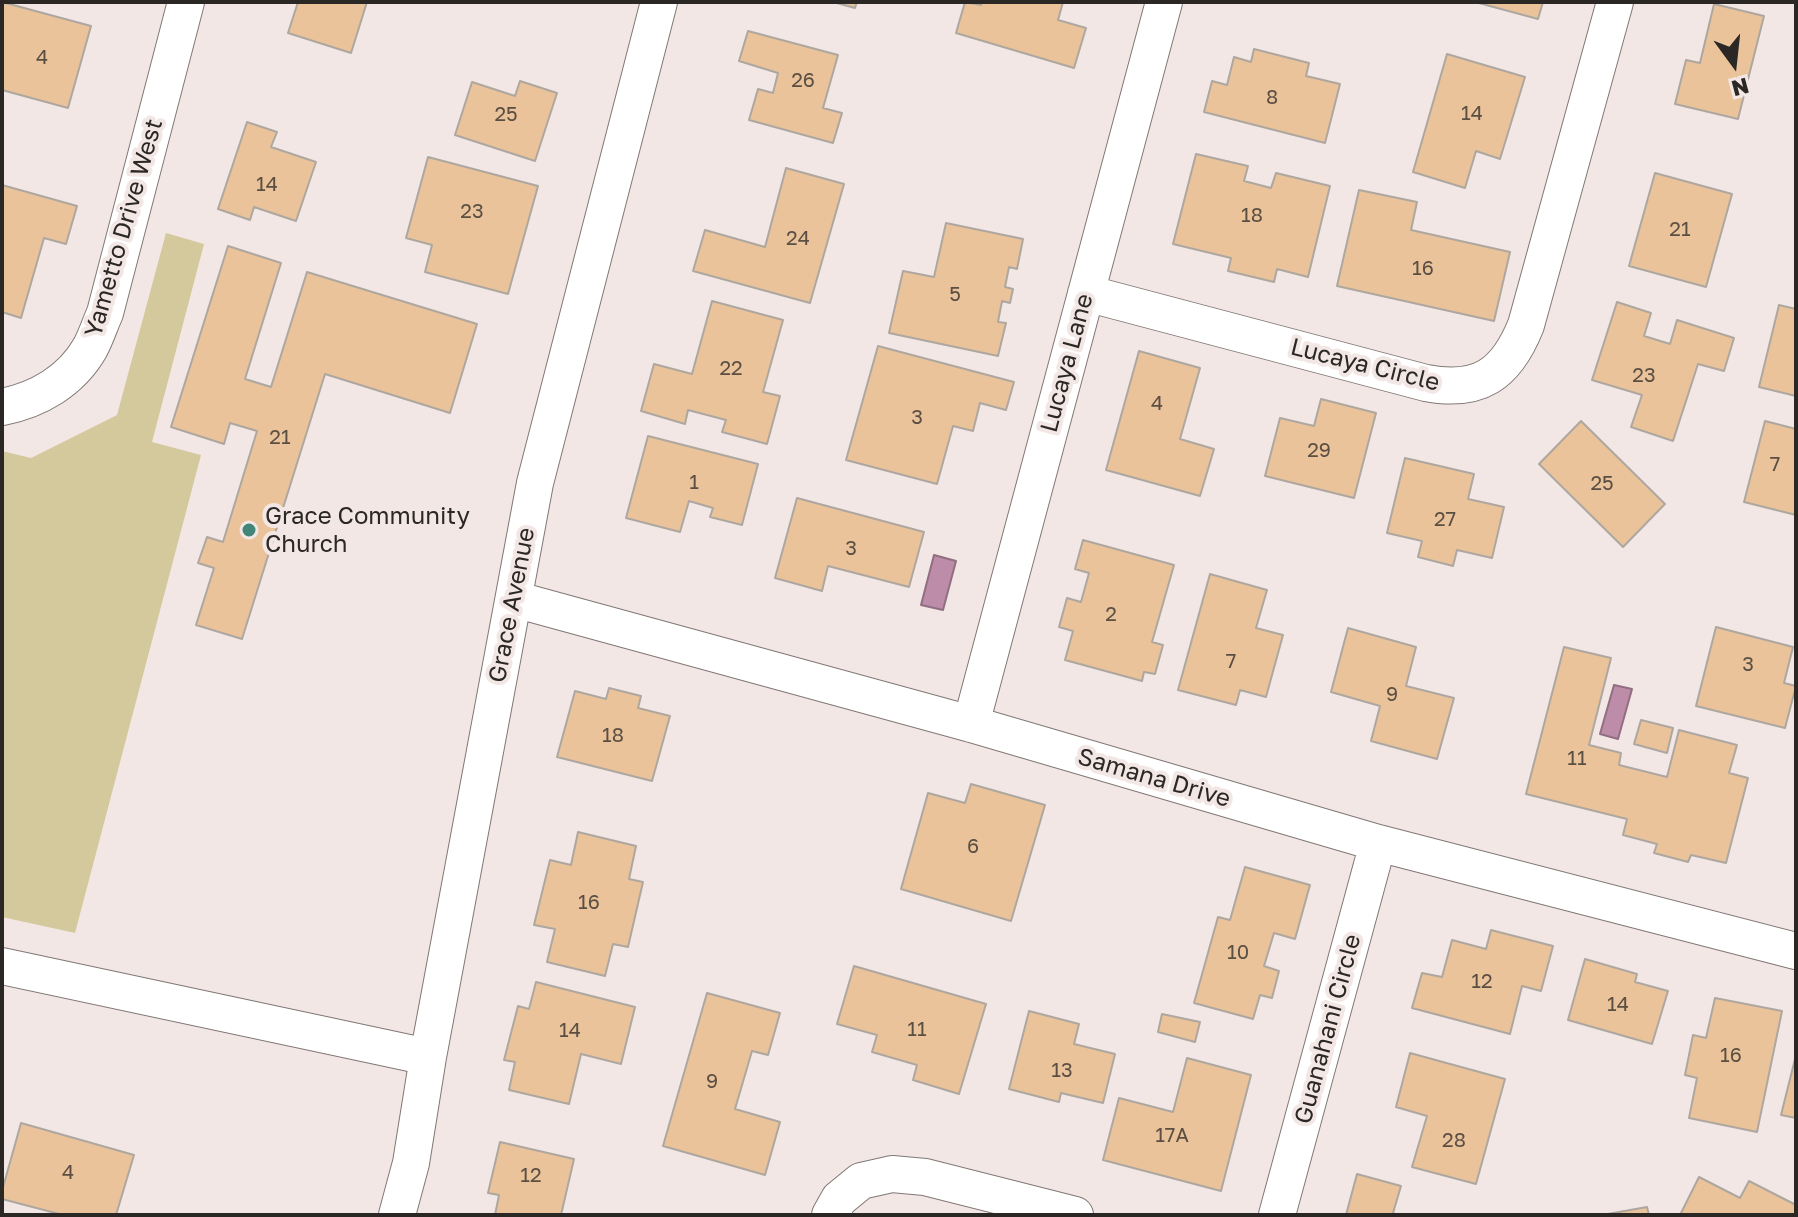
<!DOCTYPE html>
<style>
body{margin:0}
#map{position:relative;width:1798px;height:1217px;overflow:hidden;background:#f2e7e4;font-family:"Golos Text",sans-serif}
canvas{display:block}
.frame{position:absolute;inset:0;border:4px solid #2b2725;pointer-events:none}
.north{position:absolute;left:1694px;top:24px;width:80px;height:80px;-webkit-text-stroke:6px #f2e7e4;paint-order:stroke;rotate:165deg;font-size:22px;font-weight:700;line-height:32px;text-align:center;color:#2b2725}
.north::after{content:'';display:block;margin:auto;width:28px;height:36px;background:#2b2725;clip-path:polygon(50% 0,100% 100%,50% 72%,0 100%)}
</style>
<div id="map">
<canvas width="1798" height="1217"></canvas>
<div class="frame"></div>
<div class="north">N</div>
</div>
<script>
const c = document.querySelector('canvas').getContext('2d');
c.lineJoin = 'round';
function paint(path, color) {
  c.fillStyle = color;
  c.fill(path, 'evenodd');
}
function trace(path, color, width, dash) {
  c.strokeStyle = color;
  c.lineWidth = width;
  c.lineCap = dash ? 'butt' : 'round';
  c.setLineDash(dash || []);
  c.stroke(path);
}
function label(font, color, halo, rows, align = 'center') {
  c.font = font + ' "Golos Text",sans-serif';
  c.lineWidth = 8;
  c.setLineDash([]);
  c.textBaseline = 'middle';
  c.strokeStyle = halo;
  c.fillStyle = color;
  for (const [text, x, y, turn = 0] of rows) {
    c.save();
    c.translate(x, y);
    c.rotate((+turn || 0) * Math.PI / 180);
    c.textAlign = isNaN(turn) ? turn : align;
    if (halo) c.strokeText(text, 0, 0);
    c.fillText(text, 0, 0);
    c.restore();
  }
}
const green = new Path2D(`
 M166 233 204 244 152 442 201 455 75 933 2 917V451L31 458 117 415Z`);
const water = new Path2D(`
 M934 555 956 561 943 610 921 605Z
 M1614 685 1632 689 1618 739 1600 734Z`);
const building = new Path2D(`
 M2 2 91 26 68 108 2 90Z
 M298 2H367L351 53 288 33Z
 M833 2H857L855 8Z
 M965 2 981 5 982 2H1063L1058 20 1086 28 1074 68 956 33Z
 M1475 2H1543L1538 19Z
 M1714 4 1764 16 1738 119 1675 104 1686 60 1700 63Z
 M748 31 838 55 823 108 842 113 833 143 749 120 758 89 773 93 778 73 739 61Z
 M1254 49 1309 63 1306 76 1340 84 1325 143 1204 112 1212 81 1227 85 1234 57 1251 62Z
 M1447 54 1525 77 1500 159 1476 151 1465 188 1413 172Z
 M520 81 557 93 535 161 455 135 472 82 515 96Z
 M247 122 277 132 271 147 316 162 296 221 254 207 250 220 218 209Z
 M1196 154 1248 166 1244 181 1271 188 1276 173 1330 186 1308 277 1277 269 1274 282 1228 271 1231 258 1173 244Z
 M428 157 538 186 508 294 425 272 432 245 406 238Z
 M786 168 844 184 810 303 693 271 705 230 765 247Z
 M1655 173 1732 194 1706 287 1629 266Z
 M2 185 77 206 66 244 44 238 21 318 2 312Z
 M1359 190 1417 202 1411 230 1510 252 1494 321 1337 286Z
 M946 223 1023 239 1017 269 1009 267 1005 287 1013 289 1010 303 1002 301 998 322 1006 323 998 356 889 333 903 271 934 277Z
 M228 246 281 263 245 379 271 387 307 272 477 324 450 413 325 374 242 639 196 625 214 568 198 563 207 537 223 542 257 431 230 423 224 444 171 427Z
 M712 301 783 320 763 392 780 396 767 444 722 432 726 420 688 410 685 424 641 411 654 364 692 374Z
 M1617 302 1651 313 1644 336 1670 344 1677 320 1734 338 1724 371 1698 364 1673 441 1631 427 1642 395 1592 380Z
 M1779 305 1796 309V396L1759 387Z
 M878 346 1014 382 1006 410 980 403 973 431 953 426 937 484 846 460Z
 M1139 351 1200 368 1180 439 1214 449 1200 496 1106 470Z
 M1321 399 1376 413 1354 498 1265 476 1280 418 1314 426Z
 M1581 421 1665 504 1623 547 1539 464Z
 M1765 421 1796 429V515L1744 502Z
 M648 436 758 464 742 525 710 517 713 508 689 501 680 532 626 518Z
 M1405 458 1474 474 1468 499 1504 507 1492 558 1457 550 1453 566 1418 557 1422 541 1387 533Z
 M797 498 924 532 909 587 828 566 822 591 775 578Z
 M1083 540 1174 565 1152 642 1163 645 1155 674 1144 672 1142 681 1065 660 1073 631 1059 627 1067 598 1081 602 1089 573 1075 569Z
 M1210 574 1267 590 1256 628 1283 635 1266 697 1240 690 1236 705 1178 690Z
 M1716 627 1793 647 1784 683 1796 686 1785 728 1696 706Z
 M1348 628 1416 647 1406 686 1454 698 1437 759 1371 741 1380 706 1331 692Z
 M1564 647 1611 658 1589 745 1621 753 1619 765 1667 777 1679 730 1737 745 1729 773 1748 778 1726 863 1691 855 1688 862 1654 853 1657 844 1623 835 1627 819 1526 794Z
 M609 688 641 696 638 708 670 716 652 781 557 757 575 691 606 699Z
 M1641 720 1673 728 1667 753 1634 744Z
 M971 784 1045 805 1011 921 901 889 928 793 965 803Z
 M578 832 636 846 629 879 643 882 628 947 613 944 605 976 547 962 555 929 534 925 550 860 571 865Z
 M1245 867 1310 885 1295 939 1274 933 1264 966 1279 971 1272 998 1260 995 1253 1019 1194 1003 1218 917 1230 920Z
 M1491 930 1553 946 1541 991 1522 986 1510 1034 1412 1008 1422 973 1442 977 1452 940 1486 949Z
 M1585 959 1637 974 1635 982 1668 991 1652 1044 1568 1020Z
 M854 966 986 1004 959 1094 913 1080 917 1065 872 1052 877 1035 837 1024Z
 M536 982 635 1007 621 1064 581 1054 569 1104 509 1090 515 1062 504 1060 518 1006 529 1009Z
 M707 993 780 1013 768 1055 752 1051 735 1109 780 1122 765 1175 663 1146Z
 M1715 998 1782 1011 1757 1132 1689 1118 1697 1078 1685 1075 1693 1035 1706 1038Z
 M1029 1011 1079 1024 1074 1044 1115 1054 1103 1103 1061 1093 1059 1102 1009 1089Z
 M1162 1014 1200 1022 1195 1042 1158 1032Z
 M1410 1053 1505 1079 1476 1184 1412 1167 1427 1116 1396 1107Z
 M1796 1055V1118L1781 1115Z
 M1187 1058 1251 1075 1221 1191 1103 1160 1119 1098 1173 1112Z
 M21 1123 134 1155 116 1215H63L2 1199V1191Z
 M500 1142 574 1159 561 1215H495L499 1195 488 1193Z
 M1357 1174 1401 1186 1393 1213 1399 1215H1346Z
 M1699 1177 1740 1198 1749 1181 1796 1205V1215H1680Z
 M1647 1207 1649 1215H1602Z`);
const street = new Path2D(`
 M1086 293 1426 383C1479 393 1506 375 1526 325L1615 2
 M2 407C38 400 71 381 90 348 96 337 100 324 105 313L186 2
 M514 599 971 724 1378 843 1796 951
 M971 724 1164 2
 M2 966 428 1057
 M397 1215 411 1163 428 1057 535 483 659 2
 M830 1215 839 1199 861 1181 892 1174 925 1177 1075 1215
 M1277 1215 1378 843`);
const markers = [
 [249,530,8,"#428579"]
];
const numberNames = [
 ["4",42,58],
 ["26",803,81],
 ["8",1272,98],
 ["14",1472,114],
 ["25",506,115],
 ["14",267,185],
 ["23",472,212],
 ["18",1252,216],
 ["21",1680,230],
 ["24",798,239],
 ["16",1423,269],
 ["5",955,295],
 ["22",731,369],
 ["23",1644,376],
 ["4",1157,404],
 ["3",917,418],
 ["21",280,438],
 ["29",1319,451],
 ["7",1775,465],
 ["1",694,483],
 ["25",1602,484],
 ["27",1445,520],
 ["3",851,549],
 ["2",1111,615],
 ["7",1231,662],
 ["3",1748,665],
 ["9",1392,695],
 ["18",613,736],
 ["11",1577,759],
 ["6",973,847],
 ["16",589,903],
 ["10",1238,953],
 ["12",1482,982],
 ["14",1618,1005],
 ["11",917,1030],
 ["14",570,1031],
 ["16",1731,1056],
 ["13",1062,1071],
 ["9",712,1082],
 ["17A",1172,1136],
 ["28",1454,1141],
 ["4",68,1173],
 ["12",531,1176]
];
const streetNames = [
 ["Yametto Drive West",124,228,-74],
 ["Lucaya Lane",1067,363,-75],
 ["Lucaya Circle",1365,365,14],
 ["Grace Avenue",512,605,-79],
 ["Samana Drive",1154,778,16],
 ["Guanahani Circle",1328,1029,-75]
];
const poiNames = [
 ["Grace Community",265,516],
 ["Church",265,544]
];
paint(green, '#d4c99d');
paint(water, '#bd8ca8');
trace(water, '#916e81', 2);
paint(building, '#eac39a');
trace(building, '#aea7a0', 2);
trace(street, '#817875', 38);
trace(street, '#fff', 36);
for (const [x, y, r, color] of markers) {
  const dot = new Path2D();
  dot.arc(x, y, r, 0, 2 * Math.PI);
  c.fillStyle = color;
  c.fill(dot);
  trace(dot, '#f2e7e4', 3);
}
label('20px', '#5b4e42', null, numberNames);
label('24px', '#2b2725', '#f2e7e4', streetNames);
label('24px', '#2b2725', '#f2e7e4', poiNames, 'left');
</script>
